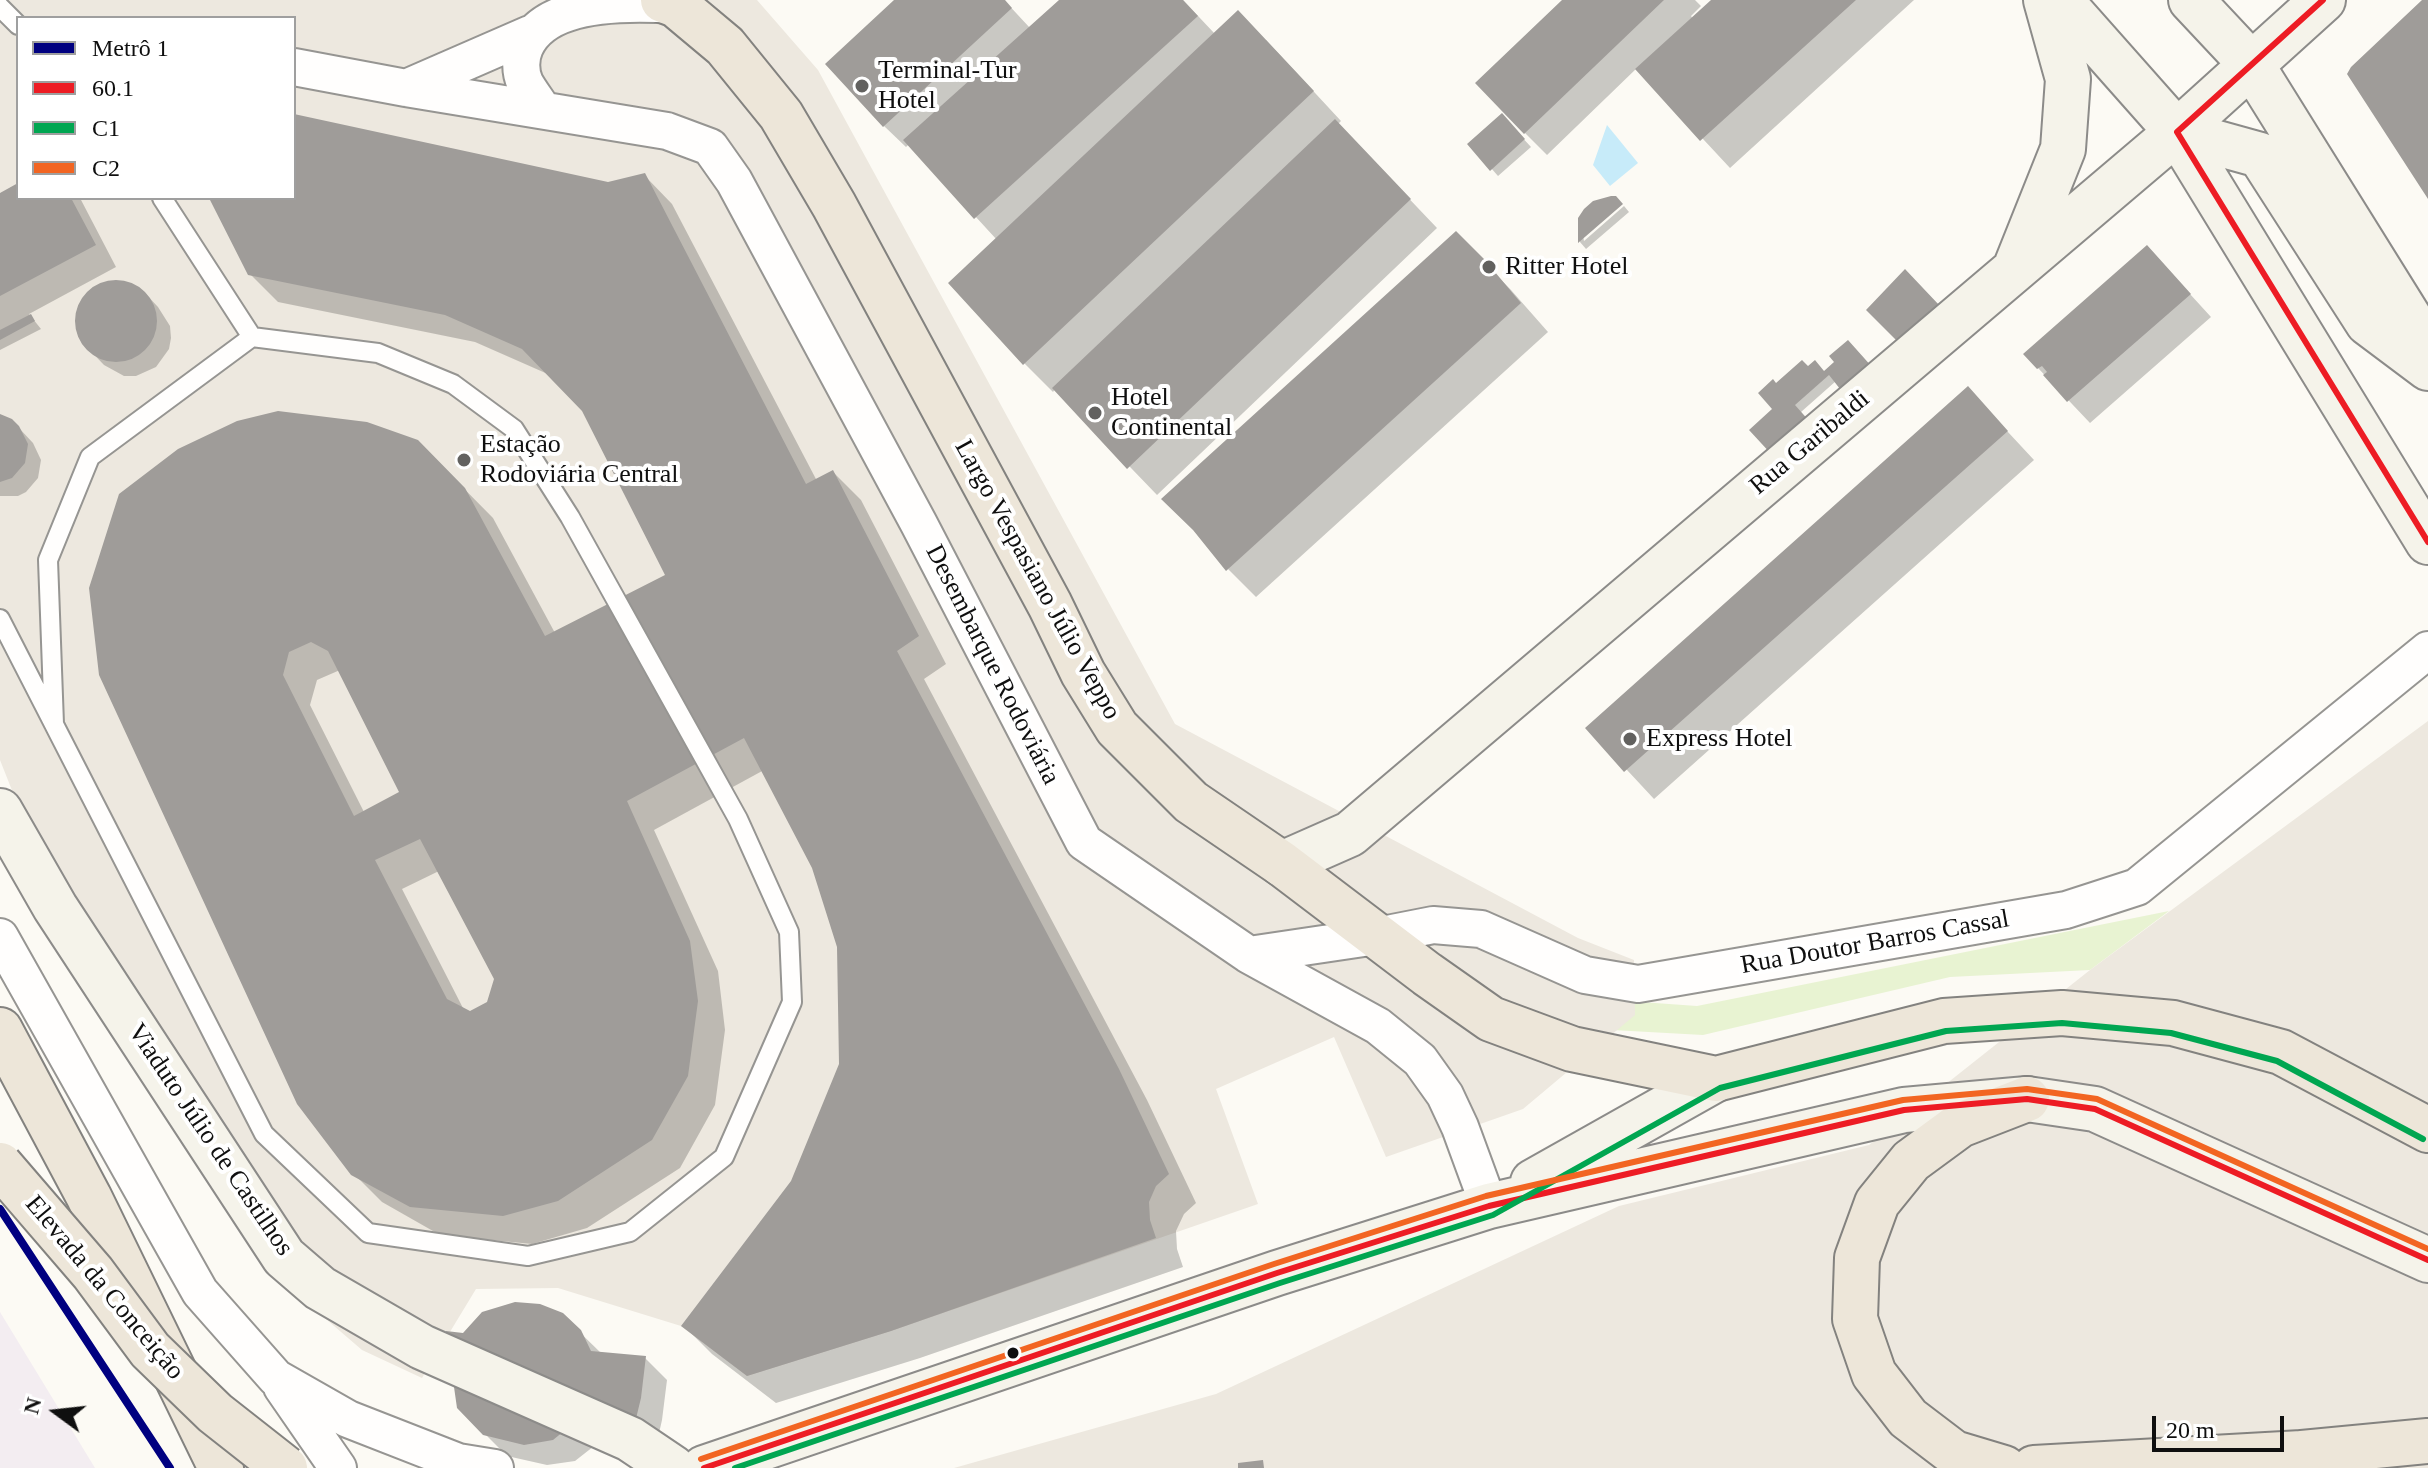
<!DOCTYPE html>
<meta charset="utf-8">
<style>
body{margin:0}
#map{position:relative;width:2428px;height:1468px;overflow:hidden;background:#fcfaf4;font-family:"Times New Roman",serif}
canvas{display:block}
.legend{position:absolute;left:16px;top:16px;width:280px;height:184px;box-sizing:border-box;background:#fff;border:2px solid #9f9f9f;margin:0;padding:10px 14px;list-style:none;font-size:24px;color:#0f0f0f}
.legend li{display:flex;align-items:center;gap:16px;height:40px}
.legend b{width:40px;border:2px solid #9f9f9f}
.north{position:absolute;left:16px;top:1372px;width:80px;height:80px;-webkit-text-stroke:6px #fff;paint-order:stroke;rotate:285deg;font-size:22px;font-weight:700;line-height:32px;text-align:center;color:#0f0f0f}
.north::after{content:'';display:block;margin:auto;width:28px;height:36px;background:#0f0f0f;clip-path:polygon(50% 0,100% 100%,50% 72%,0 100%)}
.scale{position:absolute;left:2152px;top:1416px;width:132px;height:36px;box-sizing:border-box;border:4px solid #0f0f0f;border-top:0;padding-left:10px;font-size:24px;line-height:28px;white-space:nowrap;color:#0f0f0f;-webkit-text-stroke:6px #fff;paint-order:stroke}
</style>
<div id="map">
<canvas width="2428" height="1468"></canvas>
<ul class="legend">
<li><b style="height:10px;background:#000080"></b>Metrô 1</li>
<li><b style="height:10px;background:#ed1c24"></b>60.1</li>
<li><b style="height:10px;background:#00a651"></b>C1</li>
<li><b style="height:10px;background:#f26522"></b>C2</li>
</ul>
<div class="north">N</div>
<div class="scale">20 m</div>
</div>
<script>
const c = document.querySelector('canvas').getContext('2d');
c.lineJoin = 'round';
function paint(path, color) {
  c.fillStyle = color;
  c.fill(path, 'evenodd');
}
function trace(path, color, width, dash) {
  c.strokeStyle = color;
  c.lineWidth = width;
  c.lineCap = dash ? 'butt' : 'round';
  c.setLineDash(dash || []);
  c.stroke(path);
}
function label(font, color, halo, rows, align = 'center') {
  c.font = font + ' "Times New Roman",serif';
  c.lineWidth = 8;
  c.setLineDash([]);
  c.textBaseline = 'middle';
  c.strokeStyle = halo;
  c.fillStyle = color;
  for (const [text, x, y, turn = 0] of rows) {
    c.save();
    c.translate(x, y);
    c.rotate((+turn || 0) * Math.PI / 180);
    c.textAlign = isNaN(turn) ? turn : align;
    if (halo) c.strokeText(text, 0, 0);
    c.fillText(text, 0, 0);
    c.restore();
  }
}
const industrial = new Path2D(`
 M0 1312 95 1468H0Z`);
const green = new Path2D(`
 M2169 911 2090 970 1950 977 1703 1035 1576 1028 1585 998 1697 1006Z`);
const plaza = new Path2D(`
 M0 0H757L818 70 1175 724 1578 938 1634 960 1635 1015 1523 1109 1386 1157 1334 1037 1216 1089 1258 1204 891 1331 747 1376 681 1326 558 1288 476 1289 422 1378 362 1350 270 1271 68 932 0 760ZM18 18H294V198H18Z
 M2428 721V1468H954L1216 1394 1619 1206 1869 1145 2090 970Z`);
const water = new Path2D(`
 M1607 125 1638 163 1610 186 1593 165Z`);
const shadow = new Path2D(`
 M897 0H1004L1030 28 1062 0H1183L1215 34 1266 40 1341 121 1338 124 1437 228 1157 495 1055 389 1053 392 1025 364 950 283 997 240 909 144 906 147 884 126Z
 M1565 0H1695L1701 6 1691 16 1693 19 1714 0H1914L1730 168 1637 68 1547 155 1525 133 1478 83Z
 M294 116 608 184 644 175 672 204 817 481 833 472 861 500 946 664 924 679 1147 1100 1196 1203 1184 1214 1176 1231 1177 1249 1183 1267 920 1358 776 1403 712 1354 684 1326 793 1182 841 1065 839 946 814 867 764 770 654 830 718 971 725 1030 715 1105 680 1168 587 1228 532 1244 440 1235 382 1202 353 1173 101 674 417 441 493 518 555 633 668 575 584 410 550 375 475 342 278 302 250 274 211 198H294ZM340 670 402 793 364 812 310 705 317 680ZM439 871 496 978 489 1003 470 1013 464 1010 402 889Z
 M1508 122 1531 147 1498 176 1470 144Z
 M18 186V198H80L116 267 29 314 41 329 0 350V195Z
 M1624 206 1629 212 1586 249 1580 242V218L1584 241Z
 M1456 234 1511 290 1548 332 1256 597 1228 569Z
 M2147 247 2211 317 2090 423 2038 368Z
 M111 281H122L143 291 158 307 170 326 171 338 169 349 156 367 136 376H124L104 365 81 341 76 319 83 298 91 290Z
 M1848 342 1836 381 1801 412 1775 409 1776 385 1808 368 1825 373 1837 362Z
 M1968 389 2034 460 1654 799 1588 728Z
 M0 417 18 427 33 443 41 460 38 478 26 492 18 496H0Z
 M562 1315 602 1354 645 1358 667 1380 662 1420 655 1451 603 1439 575 1461 547 1465 507 1456 459 1408 463 1335Z`);
const building = new Path2D(`
 M894 0H1005L1012 8 883 127 825 64Z
 M1059 0H1183L1198 16 974 219 903 140Z
 M1562 0H1664L1524 134 1475 83Z
 M1711 0H1856L1700 141 1635 69Z
 M2422 0H2428V199L2347 74 2351 67Z
 M1238 10 1314 91 1023 365 948 283Z
 M1502 113 1525 139 1490 171 1467 144Z
 M294 114 608 182 645 173 806 484 833 470 919 636 897 651 1119 1069 1169 1174 1156 1186 1149 1202 1150 1220 1156 1238 891 1331 747 1376 681 1326 791 1181 839 1064 837 947 812 868 744 738 627 801 690 941 698 1001 688 1076 652 1140 558 1201 503 1216 410 1207 351 1175 297 1104 99 675 89 588 119 494 178 449 237 421 278 411 367 422 418 440 465 488 545 636 665 575 582 411 522 349 445 315 248 275 209 198H294ZM311 642 328 651 399 792 354 816 283 675 289 652ZM420 839 494 979 487 1002 470 1011 447 999 375 860Z
 M1335 119 1411 199 1127 469 1052 388Z
 M18 183V198H71L96 245 0 296V193Z
 M1611 196H1616L1623 204 1578 243V218L1584 209 1593 201Z
 M1456 231 1484 259 1521 303 1226 571 1193 530 1161 499Z
 M2147 245 2191 294 2067 402 2043 375 2047 372 2042 366 2037 369 2023 354Z
 M1905 269 1940 306 1901 345 1866 310Z
 M75 321a41 41 0 1 1 82 0a41 41 0 1 1-82 0Z
 M31 314 35 321 0 340V330Z
 M1848 340 1873 368 1844 394 1829 375 1795 405 1811 423 1773 456 1749 430 1772 409 1758 393 1773 379 1776 383 1802 360 1808 366 1815 360 1824 371 1834 362 1829 356Z
 M1968 386 2008 431 1624 772 1585 728Z
 M0 414 12 419 19 426 28 444 25 463 12 478 0 482Z
 M515 1302 540 1304 563 1313 581 1330 591 1351 646 1356 641 1398 633 1431 580 1418 553 1440 524 1445 483 1435 457 1408 446 1331 463 1333 482 1312Z
 M1263 1460 1264 1468H1238V1463Z`);
const lane = new Path2D(`
 M0 7 18 25
 M162 198 252 337
 M0 619 264 1134 368 1233 528 1256 630 1232 724 1157 792 1002 789 932 738 819 570 517 514 429 453 384 378 353 252 337 90 457 48 560 54 724`);
const street = new Path2D(`
 M294 67 406 88 667 131 710 147 734 181 919 524 1084 842 1249 955 1378 1026 1420 1060 1445 1095 1460 1127 1489 1206
 M406 88 530 34
 M542 109C537 101 530 92 525 83 520 72 520 58 525 47 546 0 630 2 676 5
 M0 937 200 1292 276 1378 348 1419 458 1462 495 1468
 M1249 955 1377 936 1433 925 1481 929 1585 975 1638 984 2066 910 2137 887 2428 650
 M282 1387 338 1468`);
const secondary = new Path2D(`
 M2060 0 2177 132 2428 542
 M2191 0 2251 64 2428 348
 M2177 132 2260 155 2368 323 2428 368
 M2017 264 2063 149 2068 79 2046 0
 M0 811 55 907 284 1257 320 1288 422 1347 630 1439 673 1468
 M1282 864 1350 834 2177 132 2323 0
 M1533 1182 1716 1079
 M704 1468 1277 1273 1489 1206 1904 1110 2027 1099 2095 1109 2428 1260`);
const primary = new Path2D(`
 M663 0 676 5 725 46 781 115 834 205 1050 605 1083 673 1117 728 1191 802 1282 864 1427 974 1491 1019 1572 1049 1716 1079 1944 1021 2062 1013 2173 1023 2281 1052 2428 1130
 M0 1030 89 1197 221 1468
 M2276 1461 2302 1453 2428 1441
 M2004 1468 1954 1453 1908 1418 1874 1374 1855 1319 1857 1258 1877 1203 1911 1161 1960 1125 2027 1099
 M2034 1468 2302 1453`);
const primaryBridge = new Path2D(`
 M0 1165 93 1273 150 1350 215 1413 285 1468`);
const bus1 = new Path2D(`
 M2323 0 2177 132 2428 542
 M704 1468 1277 1273 1489 1206 1904 1110 2027 1099 2095 1109 2428 1260`);
const bus2 = new Path2D(`
 M735 1468 1280 1283 1493 1215 1720 1088 1946 1031 2062 1023 2171 1033 2277 1061 2423 1139`);
const bus3 = new Path2D(`
 M701 1459 1274 1264 1486 1196 1903 1100 2027 1089 2097 1099 2428 1249`);
const metro1 = new Path2D(`
 M0 1209 170 1468`);
const markers = [
 [862,86,8,"#62615f"],
 [1489,267,8,"#62615f"],
 [1095,413,8,"#62615f"],
 [464,460,8,"#62615f"],
 [1630,739,8,"#62615f"],
 [1013,1353,7,"#0f0f0f"]
];
const poiNames = [
 ["Terminal-Tur",878,71],
 ["Hotel",878,101],
 ["Ritter Hotel",1505,267],
 ["Hotel",1111,398],
 ["Continental",1111,428],
 ["Estação",480,445],
 ["Rodoviária Central",480,475],
 ["Express Hotel",1646,739]
];
const streetNames = [
 ["Rua Garibaldi",1810,443,-40],
 ["Largo Vespasiano Júlio Veppo",1037,580,61],
 ["Desembarque Rodoviária",992,665,63],
 ["Rua Doutor Barros Cassal",1875,943,-10],
 ["Viaduto Júlio de Castilhos",210,1140,56],
 ["Elevada da Conceição",104,1288,50]
];
paint(industrial, '#f3edf1');
paint(green, '#e8f3d2');
paint(plaza, '#ede8df');
paint(water, '#c7ebf9');
paint(shadow, '#0003');
paint(building, '#9f9c99');
trace(lane, '#969592', 22);
trace(street, '#969592', 40);
trace(secondary, '#8c8b89', 48);
trace(primary, '#83827f', 48);
trace(lane, '#fffefd', 18);
trace(street, '#fffefd', 36);
trace(secondary, '#f5f3ea', 44);
trace(primary, '#ede6d9', 44);
trace(primaryBridge, '#83827f', 48, []);
trace(primaryBridge, '#ede6d9', 44);
trace(bus1, '#ed1c24', 6);
trace(bus2, '#00a651', 6);
trace(bus3, '#f26522', 6);
trace(metro1, '#000080', 8);
for (const [x, y, r, color] of markers) {
  const dot = new Path2D();
  dot.arc(x, y, r, 0, 2 * Math.PI);
  c.fillStyle = color;
  c.fill(dot);
  trace(dot, '#fff', 3);
}
label('26px', '#0f0f0f', '#fff', poiNames, 'left');
label('26px', '#0f0f0f', '#fff', streetNames);
</script>
